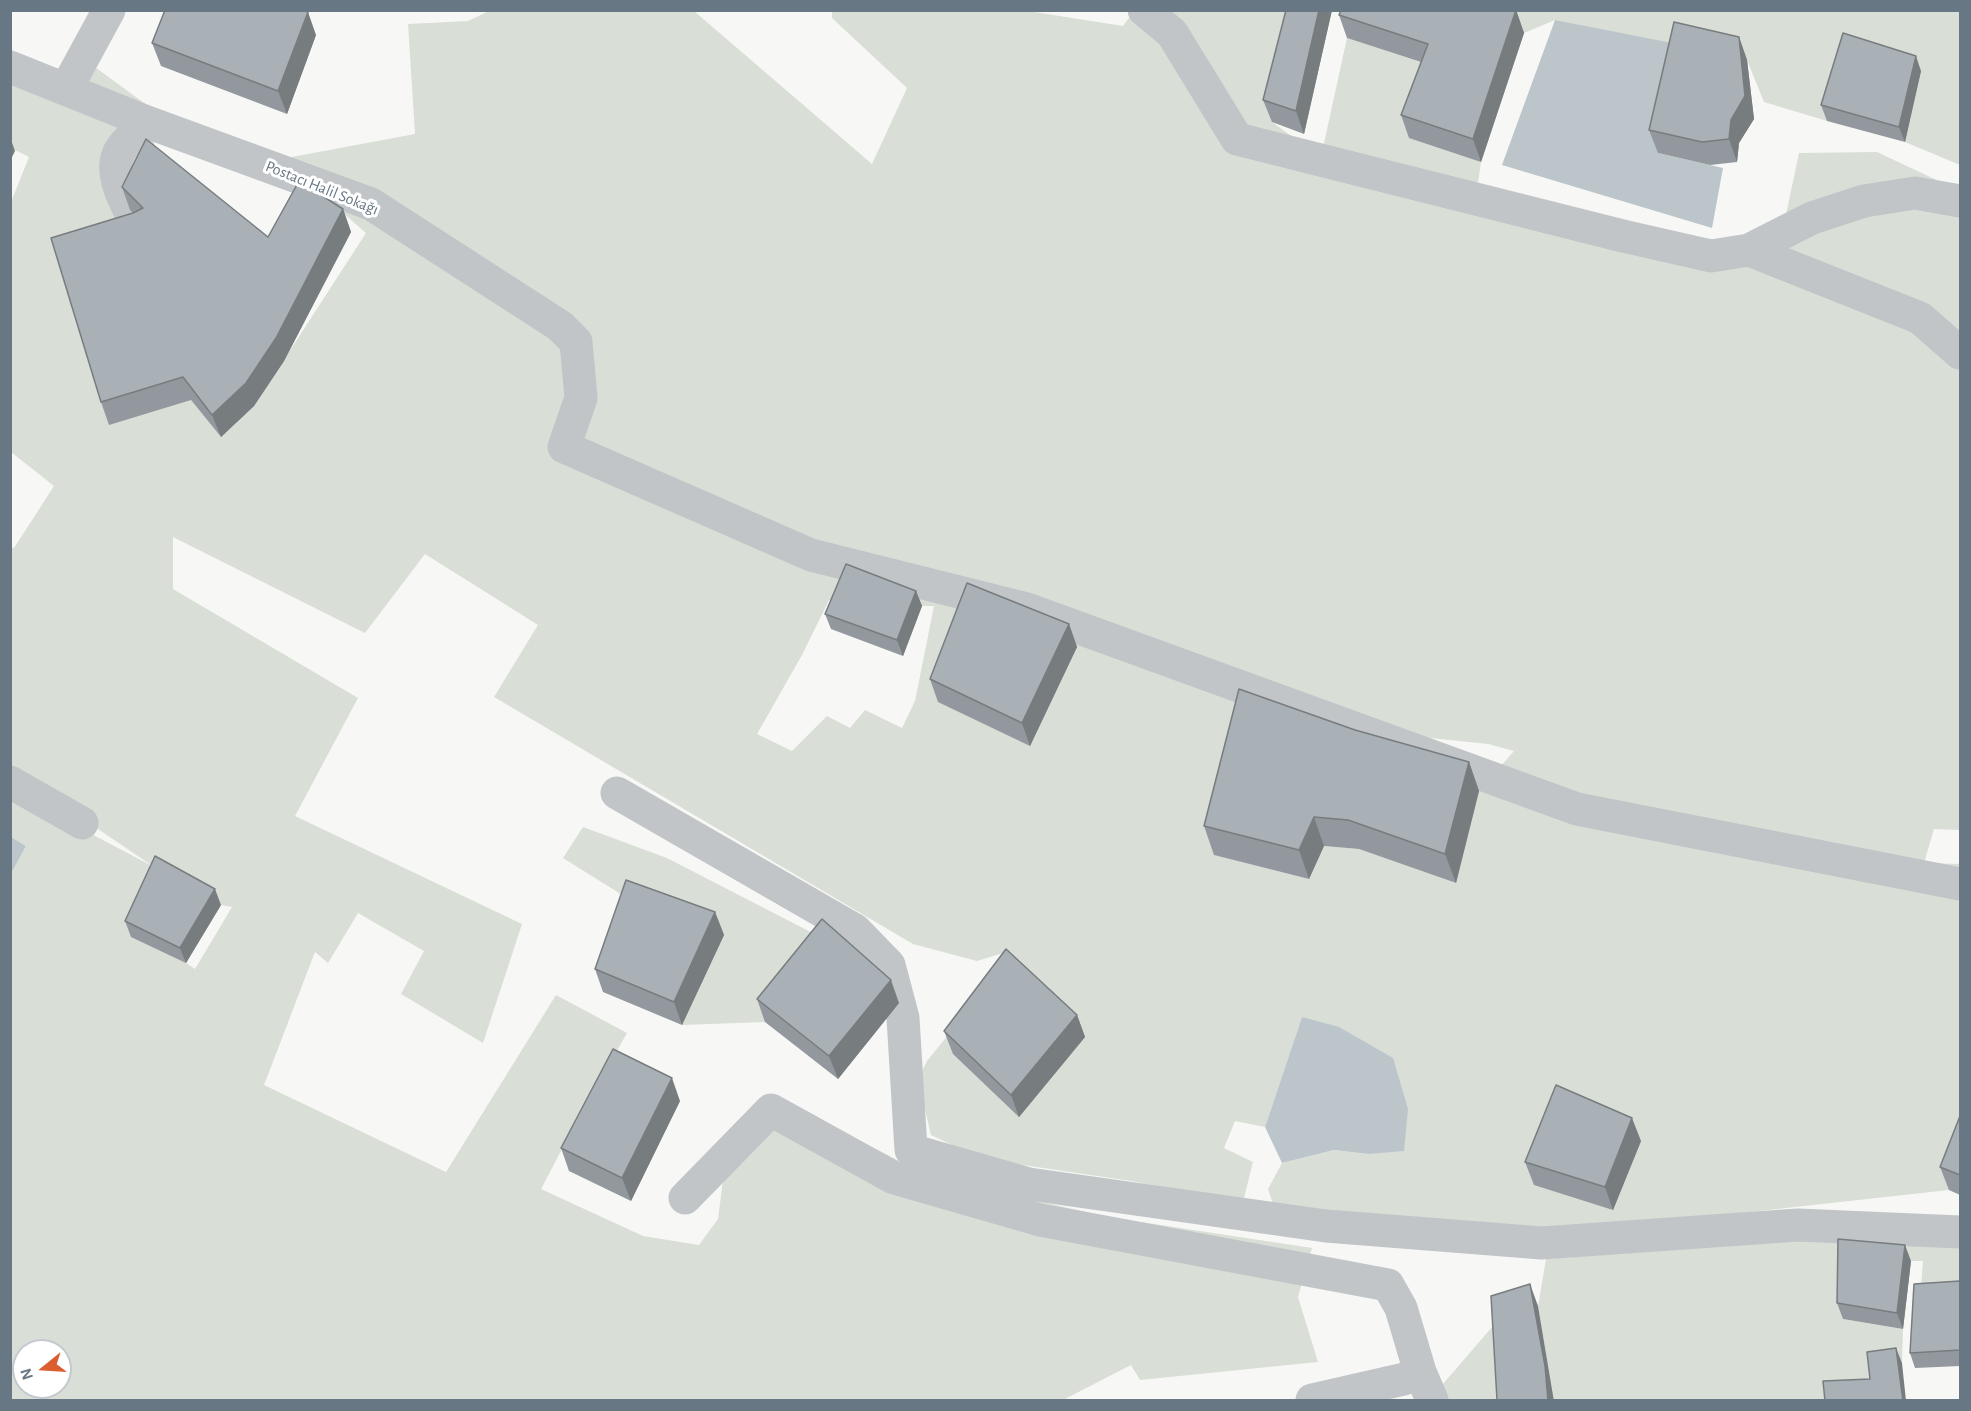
<!DOCTYPE html>
<meta charset="utf-8">
<style>
body{margin:0}
#map{position:relative;width:1971px;height:1411px;overflow:hidden;background:#f7f8f5;font-family:"Alegreya Sans",sans-serif}
canvas{display:block}
.frame{position:absolute;inset:0;border:12px solid #687784;pointer-events:none}
.north{position:absolute;left:12px;top:1339px;width:60px;height:60px;box-sizing:border-box;background:#fff;border:2px solid #c3c9ce;border-radius:50%;rotate:252deg;font-size:16px;font-weight:700;line-height:24px;text-align:center;color:#687784}
.north::after{content:'';display:block;margin:auto;width:21px;height:27px;background:#db5e31;clip-path:polygon(50% 0,100% 100%,50% 72%,0 100%)}
</style>
<div id="map">
<canvas width="1971" height="1411"></canvas>
<div class="frame"></div>
<div class="north">N</div>
</div>
<script>
const c = document.querySelector('canvas').getContext('2d');
c.lineJoin = 'round';
function paint(path, color) {
  c.fillStyle = color;
  c.fill(path, 'evenodd');
}
function trace(path, color, width, dash) {
  c.strokeStyle = color;
  c.lineWidth = width;
  c.lineCap = dash ? 'butt' : 'round';
  c.setLineDash(dash || []);
  c.stroke(path);
}
function label(font, color, halo, rows, align = 'center') {
  c.font = font + ' "Alegreya Sans",sans-serif';
  c.lineWidth = 6;
  c.setLineDash([]);
  c.textBaseline = 'middle';
  c.strokeStyle = halo;
  c.fillStyle = color;
  for (const [text, x, y, turn = 0] of rows) {
    c.save();
    c.translate(x, y);
    c.rotate((+turn || 0) * Math.PI / 180);
    c.textAlign = isNaN(turn) ? turn : align;
    if (halo) c.strokeText(text, 0, 0);
    c.fillText(text, 0, 0);
    c.restore();
  }
}
const green = new Path2D(`
 M1300 10 1272 122 1321 157 1347 38 1436 67 1481 162 1474 211 1762 269 1784 224 1799 153 1877 152 1960 191V830L1934 829 1924 863 1960 864V1160L1949 1190 1614 1227 1522 1230 1348 1218 1273 1204 1268 1189 1282 1163 1334 1150 1368 1154 1302 1017 1265 1127 1235 1121 1224 1148 1253 1162 1243 1202 1131 1181 982 1159 931 1135 918 1079 927 1061 953 1029V1054L1015 971 1003 953 977 961 913 944 494 697 538 625 425 554 365 633 173 537V589L358 698 295 816 522 924 483 1043 401 994 424 951 358 913 328 963 315 952 264 1085 446 1172 556 995 627 1033 580 1115 541 1189 643 1236 699 1245 718 1219 723 1180 785 1103 931 1177 1108 1217 1312 1248 1298 1297 1318 1362 1140 1380 1131 1365 1063 1400H11L10 873 26 846 11 837 10 791 154 867 11 770V547L14 548 54 486 11 452V202L29 157 11 148V73L53 97 88 62 155 111 154 162 191 400 221 437 254 406 366 233 281 159 415 134 408 24 468 21 489 11H694L872 164 907 88 832 18V11H1028L1123 26 1134 11ZM852 579 922 606H934L915 701 902 728 865 710 850 728 827 716 792 751 757 734 802 655 829 600 842 603ZM1250 719 1488 744 1514 751 1479 791 1456 883 1359 849 1324 846 1309 879 1215 855ZM160 871 221 905 232 907 195 969 186 963ZM24 1351H60V1387H24Z
 M1475 11H1960V165L1905 142 1921 71 1848 49 1827 121 1764 102 1747 60 1555 20 1524 33Z
 M583 827 667 858 830 942 765 1022 682 1025 723 935 635 903 563 858Z
 M1818 1239 1960 1240V1297L1920 1299 1923 1261H1910L1843 1319 1903 1329 1902 1363 1873 1368 1876 1395 1829 1400H1554L1538 1306 1546 1259Z
 M1499 1319 1504 1400H1377L1430 1399Z`);
const water = new Path2D(`
 M1555 20 1682 45 1658 153 1723 168 1712 228 1502 165Z
 M11 837 26 846 11 873Z
 M1302 1017 1339 1027 1393 1058 1408 1109 1404 1151 1368 1154 1334 1150 1282 1163 1265 1127Z`);
const minor = new Path2D(`
 M1144 10 1172 33 1237 139 1623 236 1711 256 1749 250 1812 218 1864 201 1915 193 1960 201
 M10 67 147 122 371 204 560 326 576 342 581 398 564 447 811 555 1027 609 1577 809 1960 884
 M66 89 109 10
 M140 231C129 208 105 173 121 149 128 139 139 130 147 122
 M1749 250 1920 318 1960 353
 M10 782 82 823
 M617 793 855 930 889 965 903 1018 911 1150 1029 1184 1326 1226 1542 1243 1798 1225 1960 1232
 M685 1198 771 1110 894 1178 1040 1220 1388 1285 1401 1308 1420 1372 1404 1379 1312 1400
 M1420 1372 1432 1400`);
const wall = new Path2D(`
 M1286 10H1332L1304 134 1272 122 1263 100Z
 M1516 10 1524 33 1481 162 1409 138 1401 115 1421 62 1347 38 1339 15Z
 M316 35 287 114 161 66 152 43Z
 M1739 37 1747 60 1754 119 1739 143 1737 162 1710 165 1658 153 1649 130Z
 M1921 71 1905 142 1827 121 1821 105Z
 M122 187 268 237 343 209 351 232 284 361 254 406 221 437 191 400 109 425 101 402 133 213 130 210Z
 M916 591 922 606 903 656 831 629 825 614Z
 M1069 624 1077 647 1030 746 938 702 930 679Z
 M1355 730 1469 762 1479 791 1456 883 1359 849 1324 846 1309 879 1214 855 1204 826Z
 M221 905 186 963 131 937 125 921Z
 M715 912 724 935 682 1025 603 992 595 969Z
 M757 999 899 1003 838 1079 765 1022Z
 M1077 1015 1085 1037 1019 1117 953 1054 944 1031Z
 M680 1101 631 1201 569 1171 561 1148Z
 M1960 1116V1195L1949 1190 1940 1167Z
 M1641 1141 1613 1210 1534 1185 1525 1162Z
 M1911 1261 1903 1329 1843 1319 1837 1303Z
 M1960 1281V1366L1915 1368 1910 1353Z`);
const shadedWall = new Path2D(`
 M1319 10H1332L1304 134 1296 111Z
 M1516 10 1524 33 1481 162 1473 139Z
 M308 12 316 35 287 114 278 91Z
 M1739 37 1747 60 1754 119 1739 143 1737 162 1729 139Z
 M1916 56 1921 71 1905 142 1899 127Z
 M10 137 15 151 10 161Z
 M343 209 351 232 284 361 254 406 221 437 212 415Z
 M916 591 922 606 903 656 897 640Z
 M1069 624 1077 647 1030 746 1022 723Z
 M1469 762 1479 791 1456 883 1445 854Z
 M1314 817 1324 846 1309 879 1299 850Z
 M215 889 221 905 186 963 180 948Z
 M715 912 724 935 682 1025 674 1002Z
 M891 980 899 1003 838 1079 829 1056Z
 M1077 1015 1085 1037 1019 1117 1011 1095Z
 M672 1078 680 1101 631 1201 622 1178Z
 M1632 1118 1641 1141 1613 1210 1605 1187Z
 M1905 1245 1911 1261 1903 1329 1897 1313Z
 M1530 1284 1538 1306 1554 1401H1548Z
 M1896 1348 1902 1363 1906 1401H1903Z`);
const building = new Path2D(`
 M165 10H303L308 12 278 91 152 43Z
 M1286 10H1319L1296 111 1263 100Z
 M1341 10H1516L1473 139 1401 115 1428 44 1339 15Z
 M1674 22 1739 37 1745 96 1731 120 1729 139 1702 142 1649 130Z
 M1843 33 1916 56 1899 127 1821 105Z
 M146 139 268 237 299 181 343 209 276 338 246 383 212 415 183 377 101 402 51 238 133 213 143 208 122 187Z
 M846 564 916 591 897 640 825 614Z
 M967 583 1069 624 1022 723 930 679Z
 M1239 689 1355 730 1469 762 1445 854 1348 820 1314 817 1299 850 1204 826Z
 M155 856 215 889 180 948 125 921Z
 M626 880 715 912 674 1002 595 969Z
 M822 919 891 980 829 1056 757 999Z
 M1006 949 1077 1015 1011 1095 944 1031Z
 M613 1049 672 1078 622 1178 561 1148Z
 M1556 1085 1632 1118 1605 1187 1525 1162Z
 M1960 1116V1175L1940 1167Z
 M1838 1239 1905 1245 1897 1313 1837 1303Z
 M1960 1281V1350L1910 1353 1914 1284Z
 M1530 1284 1545 1366 1548 1401H1480L1497 1400 1491 1296Z
 M1896 1348 1903 1401H1825L1823 1381 1870 1379 1867 1352Z`);
const streetNames = [
 ["Postacı Halil Sokağı",322,188,22]
];
paint(green, '#d9ded6');
paint(water, '#bbc5ca');
trace(minor, '#c1c5c8', 33);
paint(wall, '#92989d');
paint(shadedWall, '#777c7f');
paint(building, '#aab1b6');
trace(building, '#777c7f', 1.5);
label('16px', '#687784', '#fff', streetNames);
</script>
